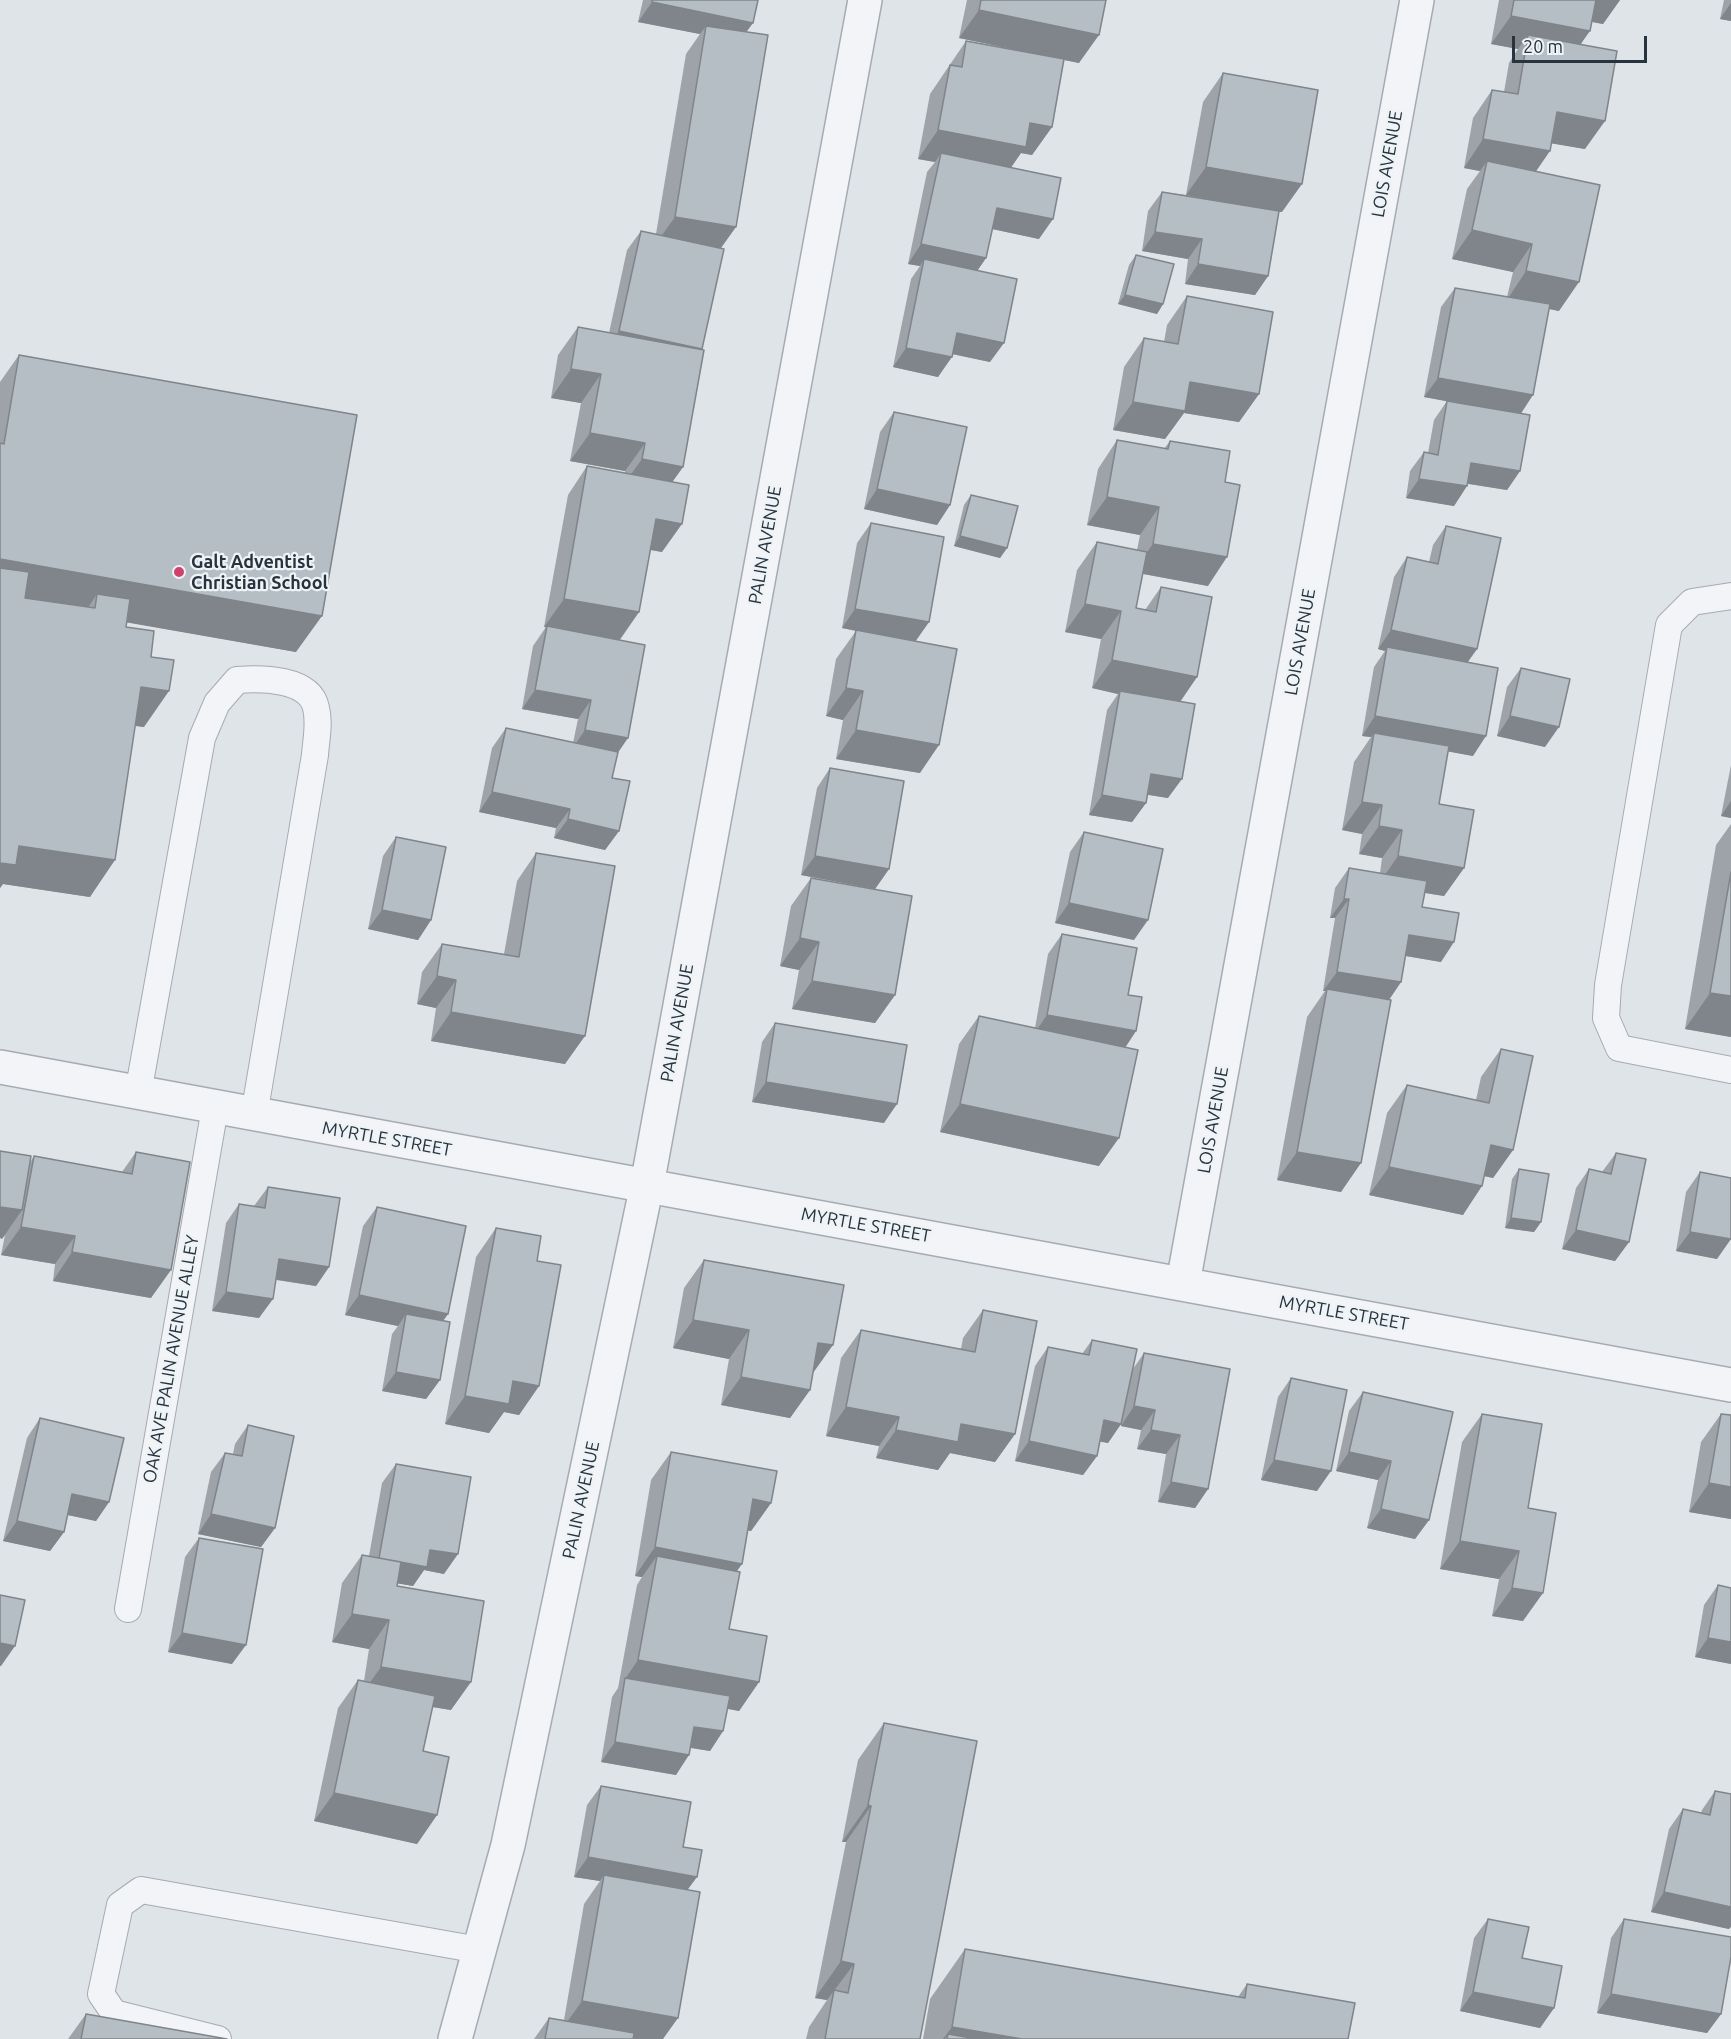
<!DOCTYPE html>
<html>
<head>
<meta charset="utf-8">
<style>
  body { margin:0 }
  #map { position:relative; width:1731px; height:2039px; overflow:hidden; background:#dfe4e8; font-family:Ubuntu,sans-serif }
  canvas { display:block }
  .scale { position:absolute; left:1512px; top:36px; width:135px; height:27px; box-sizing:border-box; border:3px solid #273440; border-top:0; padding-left:8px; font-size:18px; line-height:21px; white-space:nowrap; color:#273440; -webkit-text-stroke:4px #eef3f6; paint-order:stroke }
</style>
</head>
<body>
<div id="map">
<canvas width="1731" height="2039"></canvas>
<div class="scale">20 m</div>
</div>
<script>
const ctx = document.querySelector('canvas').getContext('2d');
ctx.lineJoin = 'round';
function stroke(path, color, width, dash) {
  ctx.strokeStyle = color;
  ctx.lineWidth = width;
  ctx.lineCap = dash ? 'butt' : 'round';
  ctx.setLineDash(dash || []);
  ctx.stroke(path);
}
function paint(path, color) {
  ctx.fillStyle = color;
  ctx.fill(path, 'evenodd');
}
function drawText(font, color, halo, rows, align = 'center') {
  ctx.font = font + ' Ubuntu,sans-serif';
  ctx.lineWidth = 4.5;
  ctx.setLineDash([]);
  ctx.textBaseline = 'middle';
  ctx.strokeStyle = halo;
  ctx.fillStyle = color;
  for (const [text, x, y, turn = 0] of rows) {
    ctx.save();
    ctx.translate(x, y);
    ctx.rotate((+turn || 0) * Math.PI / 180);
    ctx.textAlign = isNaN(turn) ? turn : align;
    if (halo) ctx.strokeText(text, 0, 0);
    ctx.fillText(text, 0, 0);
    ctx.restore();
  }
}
const service = new Path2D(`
  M1731 596 1692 602 1669 625 1608 985 1606 1018 1619 1048 1731 1070
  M138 1093 202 738 217 703 237 680C261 678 310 678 316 708 320 723 316 740 315 755L254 1115
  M128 1609 215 1108
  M218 2039 114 2013 101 1994 120 1905 141 1890 479 1950`);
const minor = new Path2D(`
  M0 1067 1731 1385
  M1183 1283 1417 0
  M455 2039 508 1845 647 1185 865 0`);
stroke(service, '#a4acb2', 28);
stroke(minor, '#a4acb2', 36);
stroke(service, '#f2f4f7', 26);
stroke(minor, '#f2f4f7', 33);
paint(new Path2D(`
  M643 0H758L746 32 721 248 702 350 683 467 672 482 662 552 650 550 639 612 620 640 618 753 612 778 619 831 605 850 554 838 556 828 479 812 492 748 506 728 573 743 578 719 522 709 533 646 546 627H544L568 495 587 466 625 473V471L570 461 581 403 551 398 558 355 578 327 609 333 627 250 641 231 656 234 686 54 700 34 638 22Z
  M967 0H1106L1079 63 1064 60 1052 127 1032 155 1021 153 1011 167 1039 239 992 229 986 258 977 271 990 362 952 354 938 377 893 367 911 279 920 266 908 264 927 172 935 162 918 159 930 94 966 41 1014 49 959 38Z
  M1499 0H1620L1603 24 1592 22 1581 44 1585 149 1552 143 1536 171 1559 311 1549 309 1521 414 1520 471 1507 490 1468 484 1454 506 1406 498 1410 471 1424 452 1428 453 1434 420 1447 401 1424 397 1441 307 1455 288 1507 297 1513 272 1452 259 1467 189 1480 171 1464 168 1473 118 1492 90 1504 92 1509 63 1518 49 1491 44Z
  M1724 0H1731V21L1720 19Z
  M1223 73 1282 212H1279L1268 276 1255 295 1185 284 1188 259 1142 251 1148 211 1162 192 1186 195 1203 102Z
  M1136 255 1163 304 1157 314 1118 304 1129 265Z
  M1187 296 1259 394 1239 422 1184 413 1165 439 1113 430 1124 367 1144 338 1164 342 1167 325Z
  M19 355 296 652 127 622 126 627 151 657 144 727 135 726 90 897 3 884 0 888V382Z
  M894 412 950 505 937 525 864 509 880 432Z
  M1117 440 1164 449 1170 441 1208 586 1143 574 1136 608 1145 610 1161 587 1197 677 1180 701 1168 798 1148 795 1146 803 1132 822 1089 815 1107 710 1118 694 1092 688 1101 639 1065 632 1077 570 1097 542 1137 550 1140 535 1087 525 1098 469Z
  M971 495 1007 548 1000 558 954 546 964 505Z
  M871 523 929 622 915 641 920 773 836 759 843 720 826 716 836 659 856 631 842 628 857 543Z
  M1446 526 1477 649 1468 662 1473 756 1448 751 1439 804 1464 868 1444 896 1425 893 1422 907 1441 962 1405 956 1401 982 1389 1000 1341 1192 1277 1180 1307 1017 1325 991H1323L1335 918H1330L1335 888 1349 868 1380 873 1382 858 1359 854 1362 834 1342 830 1354 762 1371 737 1362 736 1374 667 1385 651 1378 649 1394 577 1407 557 1429 562 1433 545Z
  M1521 668 1545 747 1497 736 1507 687Z
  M1731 765V818L1721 816Z
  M830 768 889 869 875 889 801 875 817 788Z
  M1731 824V1037L1685 1029 1716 845Z
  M1084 832 1134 940 1055 923 1070 852Z
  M396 837 431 920 418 940 368 929 383 856Z
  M536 853 565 1064 431 1041 436 1008 417 1004 422 972 442 944 504 954 517 881Z
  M811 878 895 995 875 1023 792 1009 799 970 780 966 791 906Z
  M1062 934 1128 995 1136 1031 1125 1047 1099 1166 940 1132 959 1044 979 1016 1035 1028 1048 954Z
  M775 1023 884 1123 752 1102 762 1042Z
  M1501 1049 1513 1150 1493 1178 1484 1176 1463 1215 1369 1195 1387 1113 1407 1085 1476 1100 1481 1077Z
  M136 1152 151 1298 53 1281 55 1264 1 1255 5 1235 2 1239 31 1161 34 1156 122 1172Z
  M1616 1153 1629 1242 1615 1261 1562 1249 1576 1188 1589 1169 1602 1172Z
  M1519 1169 1541 1222 1534 1232 1505 1228 1512 1179Z
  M1700 1172 1717 1259 1676 1251 1686 1192Z
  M268 1187 329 1267 316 1286 276 1280 259 1318 212 1311 226 1223 239 1204 254 1206Z
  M377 1207 448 1314 443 1321 440 1380 426 1399 382 1391 392 1334 398 1326 345 1315 363 1226Z
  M496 1228 537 1261 539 1386 519 1415 504 1412 489 1433 445 1424 476 1257Z
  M704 1260 813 1373 810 1390 790 1418 721 1405 729 1359 673 1348 684 1288Z
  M983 1310 1015 1434 995 1462 950 1453 938 1470 876 1458 879 1446 826 1436 841 1358 861 1330 961 1349 963 1338Z
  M1092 1340 1133 1369 1144 1353 1208 1489 1195 1508 1158 1502 1166 1454 1137 1449 1141 1430 1121 1426V1424L1108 1443 1100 1441 1097 1456 1083 1475 1015 1461 1035 1366 1048 1347 1082 1354Z
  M1291 1378 1317 1491 1261 1480 1278 1397Z
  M1363 1392 1429 1520 1415 1539 1367 1528 1378 1480 1336 1471 1349 1411Z
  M1482 1414 1528 1508 1523 1621 1492 1616 1499 1579 1440 1569 1462 1442Z
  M1721 1414 1731 1415V1519L1689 1512 1701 1442Z
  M40 1418 109 1502 96 1521 67 1515 64 1532 50 1551 3 1541 27 1438Z
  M248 1425 275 1528 261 1547 198 1534 211 1472 225 1453 233 1454 235 1444Z
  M671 1452 771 1503 751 1531 748 1530 737 1571 729 1629 759 1682 739 1711 727 1708 723 1731 710 1751 690 1748 676 1775 601 1762 612 1697 618 1688 637 1585 642 1577 635 1576 651 1480Z
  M396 1464 444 1574 424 1570 413 1586 397 1583V1586L451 1710 432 1707 423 1751 437 1815 417 1844 314 1821 338 1708 358 1680 364 1681 369 1649 332 1642 342 1583 362 1555 369 1556 382 1483Z
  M199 1538 232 1664 168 1652 185 1557Z
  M1718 1585 1731 1588V1664L1695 1657 1704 1605Z
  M884 1723 920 2039H806L809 2027 827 2000 815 1998 846 1842H842L858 1760Z
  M601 1786 683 1847 688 1890 663 2039H534L549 2018 564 2020 584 1904 600 1881 574 1877 587 1805Z
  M1715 1791 1729 1929 1651 1912 1669 1829 1683 1809 1701 1813 1702 1810Z
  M1488 1919 1522 1958 1554 2008 1540 2028 1460 2011 1474 1938Z
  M1624 1919 1721 2014 1707 2033 1597 2013 1611 1938Z
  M965 1949 1238 1997 1247 1984 1348 2039H923L930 1999Z
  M86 2014 227 2039H68Z`), '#9da3a9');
paint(new Path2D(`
  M1591 0H1620L1603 24 1577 19Z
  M652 2 753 23 739 42 706 26 700 34 638 22Z
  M1731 3V21L1720 19Z
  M979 10 1099 35 1079 63 959 38Z
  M1511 16 1590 31 1570 59 1528 35 1518 49 1491 44Z
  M1557 112 1605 121 1585 149 1537 141Z
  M1030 123 1052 127 1032 155 1021 153 1006 175 941 153 935 162 918 159 938 130Z
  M1483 139 1550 151 1530 180 1487 161 1480 171 1464 168Z
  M1206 167 1302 184 1282 212 1186 195Z
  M997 208 1053 219 1039 239 983 227Z
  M675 217 736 227 716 255 655 245Z
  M1472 230 1532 244 1513 272 1452 259Z
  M1155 232 1202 239 1188 259 1142 251Z
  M921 244 986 258 973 277 924 259 920 266 908 264Z
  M1198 264 1268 276 1255 295 1185 284Z
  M1526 271 1579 282 1559 311 1507 300Z
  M1125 295 1163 304 1157 314 1118 304Z
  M619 331 702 349 605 350Z
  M957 333 1004 343 990 362 943 352Z
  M906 348 952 357 938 377 893 367Z
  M571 369 601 374 581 403 551 398Z
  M1438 378 1533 395 1520 415 1424 397Z
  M1190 382 1259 394 1239 422 1184 413 1165 439 1113 430 1133 402Z
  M590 433 645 443 625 471 570 461Z
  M642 459 683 467 663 495 622 487Z
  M1471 463 1520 471 1507 490 1458 482Z
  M1419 479 1467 486 1454 506 1406 498Z
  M877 489 950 505 937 525 864 509Z
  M1107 497 1159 507 1140 535 1087 525Z
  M656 519 682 524 662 552 636 547Z
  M960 536 1007 548 1000 558 954 546Z
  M1153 544 1227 557 1208 586 1133 572Z
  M0 559 322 616 296 652 90 616 95 608 97 594 83 615 0 600Z
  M564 599 639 612 619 640 544 627Z
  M1085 604 1121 611 1101 639 1065 632Z
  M855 609 929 622 915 642 842 628Z
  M1391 630 1477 649 1463 668 1387 647 1385 651 1378 649Z
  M1112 660 1197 677 1178 705 1120 691 1118 694 1092 688Z
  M141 687 169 691 144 727 115 723Z
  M846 688 863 691 843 720 826 716Z
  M535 690 591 700 578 719 522 709Z
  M1375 716 1486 736 1473 756 1373 738 1374 733 1371 737 1362 736Z
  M1510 716 1559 727 1545 747 1497 736Z
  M585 730 628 738 615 757 572 749Z
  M856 730 939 745 920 773 836 759Z
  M1151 774 1182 779 1168 798 1138 793Z
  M492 792 570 809 556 828 479 812Z
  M1102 795 1146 803 1132 822 1089 815Z
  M1731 801V818L1721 816Z
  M1362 802 1382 805 1362 834 1342 830Z
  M568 819 619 831 605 850 554 838Z
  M1379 826 1402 830 1382 858 1359 854Z
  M19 846 115 860 90 897 3 884 0 888V863Z
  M815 856 889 869 875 889 801 875Z
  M1398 856 1464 868 1444 896 1378 885Z
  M1344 899H1349L1335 918H1330Z
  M1069 903 1148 920 1134 940 1055 923Z
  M382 910 431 920 418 940 368 929Z
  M1409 935 1454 942 1441 962 1395 954Z
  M800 938 819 942 799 970 780 966Z
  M1337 972 1401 982 1388 1001 1327 989 1325 991H1323Z
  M437 976 456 980 436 1008 417 1004Z
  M812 981 895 995 875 1023 792 1009Z
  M1710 993 1731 996V1037L1685 1029Z
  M451 1012 585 1036 565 1064 431 1041Z
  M1047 1015 1136 1031 1123 1051 1034 1034Z
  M766 1082 897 1104 884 1123 752 1102Z
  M960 1104 1119 1138 1099 1166 940 1132Z
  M1491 1145 1513 1150 1493 1178 1471 1173Z
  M1297 1152 1361 1163 1341 1192 1277 1180Z
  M1389 1167 1482 1186 1463 1215 1369 1195Z
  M0 1207 22 1210 2 1239 0 1238Z
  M1511 1218 1541 1222 1534 1232 1505 1228Z
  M21 1227 75 1236 55 1264 1 1255Z
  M1576 1230 1629 1242 1615 1261 1562 1249Z
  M1690 1232 1731 1239 1717 1259 1676 1251Z
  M72 1252 171 1270 151 1298 53 1281Z
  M279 1259 329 1267 316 1286 266 1278Z
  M226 1292 273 1299 259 1318 212 1311Z
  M359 1295 448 1314 434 1333 406 1314 398 1326 345 1315Z
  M693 1320 749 1330 729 1359 673 1348Z
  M818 1343 833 1345 813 1373Z
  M396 1372 440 1380 426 1399 382 1391Z
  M741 1377 810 1390 790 1418 721 1405Z
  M513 1381 539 1386 519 1415 504 1412 489 1433 445 1424 465 1396Z
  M1134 1406 1155 1410 1141 1430 1121 1426Z
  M846 1407 899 1417 879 1446 826 1436Z
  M1104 1420 1121 1424 1108 1443 1091 1440Z
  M961 1424 1015 1434 995 1462 950 1453 938 1470 876 1458 896 1430Z
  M1151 1430 1180 1435 1166 1454 1137 1449Z
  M1029 1441 1097 1456 1083 1475 1015 1461Z
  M1349 1452 1391 1461 1378 1480 1336 1471Z
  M1274 1460 1331 1471 1317 1491 1261 1480Z
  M1171 1482 1208 1489 1195 1508 1158 1502Z
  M1709 1483 1731 1487V1519L1689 1512Z
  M72 1494 109 1502 96 1521 59 1513Z
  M753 1499 771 1503 751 1531 733 1528Z
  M1381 1509 1429 1520 1415 1539 1367 1528Z
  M211 1514 275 1528 261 1547 198 1534Z
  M17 1521 64 1532 50 1551 3 1541Z
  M1460 1541 1519 1551 1499 1579 1440 1569Z
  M655 1547 742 1564 722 1592 657 1556 642 1577 635 1576Z
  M430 1550 458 1554 444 1574 424 1570 413 1586 366 1578Z
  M1512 1588 1543 1593 1523 1621 1492 1616Z
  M352 1614 389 1620 369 1649 332 1642Z
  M182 1633 246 1645 232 1664 168 1652Z
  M1708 1638 1731 1642V1664L1695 1657Z
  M0 1643 15 1646 1 1666H0Z
  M638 1660 759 1682 739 1711 623 1690 625 1679Z
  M381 1667 471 1682 451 1710 361 1695Z
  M694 1727 723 1731 710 1751 681 1746Z
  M615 1742 689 1755 676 1775 601 1762Z
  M334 1793 437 1815 417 1844 314 1821Z
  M868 1805 871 1806 846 1842H842Z
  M588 1857 697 1877 683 1896 604 1875 600 1881 574 1877Z
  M1664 1892 1731 1907V1927L1729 1929 1651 1912Z
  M841 1961 854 1964 827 2000 815 1998Z
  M1473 1992 1554 2008 1540 2028 1460 2011Z
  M1611 1994 1721 2014 1707 2033 1597 2013Z
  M582 2001 678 2018 663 2039H616L562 2029Z
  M952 2027 1022 2039H947L948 2034 945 2039H943Z`), '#7f858a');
const building = new Path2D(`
  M652 0H758L753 23 652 2Z
  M981 0H1106L1099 35 979 10Z
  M1514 0H1596L1590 31 1511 16Z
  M706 26 768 35 736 227 675 217Z
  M1528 35 1617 51 1605 121 1557 112 1550 151 1483 139 1492 90 1518 94Z
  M966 41 1064 59 1052 127 1030 123 1026 147 938 130 950 65 962 67Z
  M1223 73 1318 90 1302 184 1206 167Z
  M941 153 1061 178 1053 219 997 208 986 258 921 244Z
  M1487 161 1600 185 1579 282 1526 271 1532 244 1472 230Z
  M1162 192 1279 211 1268 276 1198 264 1202 239 1155 232Z
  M641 231 724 249 702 349 619 331Z
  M1136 255 1174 264 1163 304 1125 295Z
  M924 259 1017 279 1004 343 957 333 952 357 906 348Z
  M1455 288 1550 304 1533 395 1438 378Z
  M1187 296 1273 312 1259 394 1190 382 1185 411 1133 402 1144 338 1178 344Z
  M578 327 704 350 683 467 642 459 645 443 590 433 601 374 571 369Z
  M19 355 357 415 322 616 0 559V443L4 444Z
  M1447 401 1530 415 1520 471 1471 463 1467 486 1419 479 1424 452 1438 455Z
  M894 412 967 427 950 505 877 489Z
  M1117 440 1168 449 1170 441 1230 451 1225 482 1240 485 1227 557 1153 544 1159 507 1107 497Z
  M587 466 689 485 682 524 656 519 639 612 564 599Z
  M971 495 1018 506 1007 548 960 536Z
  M871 523 944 537 929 622 855 609Z
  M1446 526 1501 538 1477 649 1391 630 1407 557 1438 564Z
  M1097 542 1147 552 1136 608 1156 612 1161 587 1212 597 1197 677 1112 660 1121 611 1085 604Z
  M0 568 29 572 25 598 95 608 97 594 130 599 126 627 154 631 151 657 174 660 169 691 141 687 115 860 19 846 16 865 0 863Z
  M547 626 645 645 628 738 585 730 591 700 535 690Z
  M856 630 957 649 939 745 856 730 863 691 846 688Z
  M1387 647 1498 668 1486 736 1375 716Z
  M1521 668 1570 679 1559 727 1510 716Z
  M1120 691 1195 704 1182 779 1151 774 1146 803 1102 795Z
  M506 728 618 752 612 778 630 781 619 831 568 819 570 809 492 792Z
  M1374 733 1449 746 1439 804 1474 810 1464 868 1398 856 1402 830 1379 826 1382 805 1362 802Z
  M830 768 904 781 889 869 815 856Z
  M1084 832 1163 849 1148 920 1069 903Z
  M396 837 446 847 431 920 382 910Z
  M536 853 615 866 585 1036 451 1012 456 980 437 976 442 944 519 957Z
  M1349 868 1427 881 1422 907 1459 913 1454 942 1409 935 1401 982 1337 972 1349 899H1344Z
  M1731 872V996L1710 993Z
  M811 878 912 896 895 995 812 981 819 942 800 938Z
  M1062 934 1137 948 1128 995 1142 997 1136 1031 1047 1015Z
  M1327 989 1391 1000 1361 1163 1297 1152Z
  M979 1016 1138 1050 1119 1138 960 1104Z
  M775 1023 907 1045 897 1104 766 1082Z
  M1501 1049 1533 1056 1513 1150 1491 1145 1482 1186 1389 1167 1407 1085 1489 1103Z
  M0 1151 31 1156 22 1210 0 1207Z
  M136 1152 190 1162 171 1270 72 1252 75 1236 21 1227 34 1156 132 1174Z
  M1616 1153 1646 1159 1629 1242 1576 1230 1589 1169 1611 1174Z
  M1519 1169 1549 1174 1541 1222 1511 1218Z
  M1700 1172 1731 1178V1239L1690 1232Z
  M268 1187 340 1198 329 1267 279 1259 273 1299 226 1292 239 1204 265 1208Z
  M377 1207 466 1226 448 1314 359 1295Z
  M496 1228 541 1236 537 1261 561 1265 539 1386 513 1381 509 1404 465 1396Z
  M704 1260 844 1285 833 1345 818 1343 810 1390 741 1377 749 1330 693 1320Z
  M983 1310 1037 1321 1015 1434 961 1424 958 1442 896 1430 899 1417 846 1407 861 1330 975 1352Z
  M406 1314 450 1322 440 1380 396 1372Z
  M1092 1340 1137 1349 1121 1424 1104 1420 1097 1456 1029 1441 1048 1347 1089 1355Z
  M1144 1353 1230 1369 1208 1489 1171 1482 1180 1435 1151 1430 1155 1410 1134 1406Z
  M1291 1378 1347 1390 1331 1471 1274 1460Z
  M1363 1392 1453 1412 1429 1520 1381 1509 1391 1461 1349 1452Z
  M1482 1414 1542 1424 1528 1508 1556 1513 1543 1593 1512 1588 1519 1551 1460 1541Z
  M1721 1414 1731 1415V1487L1709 1483Z
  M40 1418 124 1438 109 1502 72 1494 64 1532 17 1521Z
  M248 1425 294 1436 275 1528 211 1514 225 1453 242 1456Z
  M671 1452 777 1471 771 1503 753 1499 742 1564 655 1547Z
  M396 1464 471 1477 458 1554 430 1550 427 1567 379 1558Z
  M199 1538 263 1549 246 1645 182 1633Z
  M362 1555 401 1562 397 1586 484 1601 471 1682 381 1667 389 1620 352 1614Z
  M657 1556 740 1572 729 1629 767 1636 759 1682 638 1660Z
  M1718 1585 1731 1588V1642L1708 1638Z
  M0 1595 25 1600 15 1646 0 1643Z
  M625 1678 730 1696 723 1731 694 1727 689 1755 615 1742Z
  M358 1680 435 1696 423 1751 449 1757 437 1815 334 1793Z
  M884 1723 977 1741 920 2039H825L834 1990 848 1993 854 1964 841 1961 871 1806 868 1805Z
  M601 1786 691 1802 683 1847 702 1850 697 1877 588 1857Z
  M1715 1791 1731 1794V1907L1664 1892 1683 1809 1710 1815Z
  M604 1875 700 1892 678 2018 582 2001Z
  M1488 1919 1529 1927 1522 1958 1562 1966 1554 2008 1473 1992Z
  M1624 1919 1731 1937V1957L1721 2014 1611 1994Z
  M965 1949 1245 1998 1247 1984 1355 2003 1348 2039H1022L952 2027Z
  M86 2014 227 2039H81Z
  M549 2018 634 2033 633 2039H545Z
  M948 2034 976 2039H947Z`);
paint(building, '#b6bec5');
stroke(building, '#7f858a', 1.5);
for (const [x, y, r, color] of [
  [179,572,6,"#d0416c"]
]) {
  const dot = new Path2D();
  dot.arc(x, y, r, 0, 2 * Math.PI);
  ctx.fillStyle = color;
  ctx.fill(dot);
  stroke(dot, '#eef3f6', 2);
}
drawText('18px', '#273440', '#eef3f6', [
  ["LOIS AVENUE",1387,164,-80],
  ["PALIN AVENUE",765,545,-80],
  ["LOIS AVENUE",1300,642,-80],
  ["PALIN AVENUE",677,1023,-80],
  ["LOIS AVENUE",1213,1120,-80],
  ["MYRTLE STREET",387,1139,10],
  ["MYRTLE STREET",866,1225,10],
  ["MYRTLE STREET",1344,1313,10],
  ["OAK AVE PALIN AVENUE ALLEY",171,1359,-80],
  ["PALIN AVENUE",581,1500,-78]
]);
drawText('bold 18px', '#273440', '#eef3f6', [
  ["Galt Adventist",191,562],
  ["Christian School",191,583]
], 'left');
</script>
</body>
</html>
